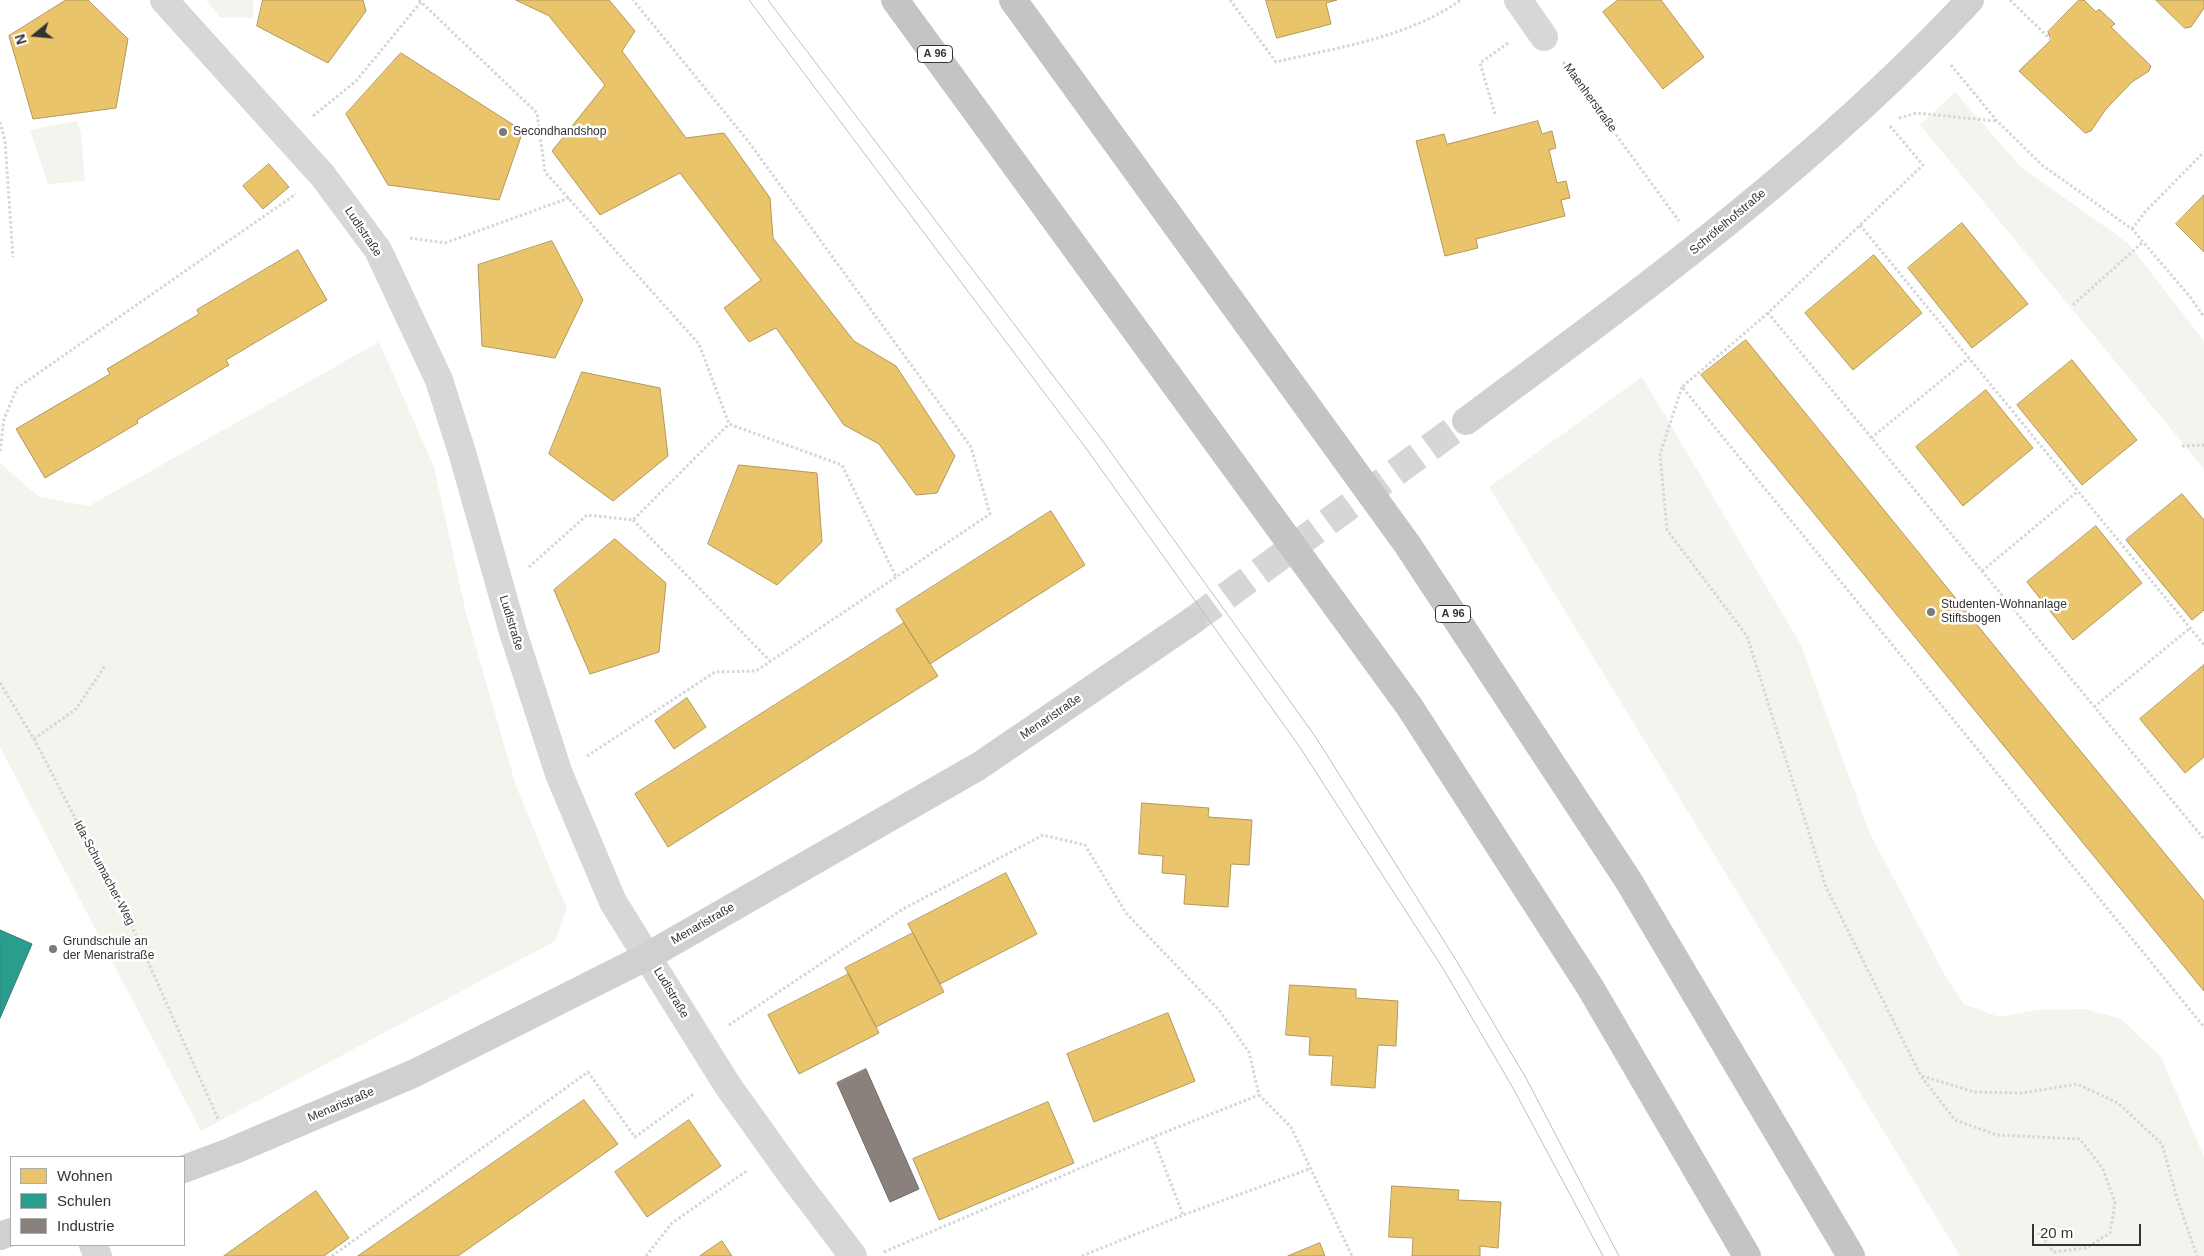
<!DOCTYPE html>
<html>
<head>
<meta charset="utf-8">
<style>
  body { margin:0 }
  #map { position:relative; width:2204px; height:1256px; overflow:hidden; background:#fff; font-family:Helvetica,sans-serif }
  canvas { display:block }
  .legend { position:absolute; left:10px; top:1156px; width:175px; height:90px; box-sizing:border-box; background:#fff; border:1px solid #adadad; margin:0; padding:6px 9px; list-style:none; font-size:15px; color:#333 }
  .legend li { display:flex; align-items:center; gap:10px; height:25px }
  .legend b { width:25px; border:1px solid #adadad }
  .north { position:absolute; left:10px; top:10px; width:50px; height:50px; -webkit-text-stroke:4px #fff; paint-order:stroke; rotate:253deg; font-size:14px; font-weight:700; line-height:20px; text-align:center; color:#333 }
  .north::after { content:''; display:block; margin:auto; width:18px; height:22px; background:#333; clip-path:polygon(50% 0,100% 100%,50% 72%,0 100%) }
  .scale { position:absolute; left:2032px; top:1224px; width:109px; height:22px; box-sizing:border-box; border:2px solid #333; border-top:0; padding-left:6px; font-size:15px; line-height:18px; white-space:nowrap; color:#333; -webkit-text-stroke:4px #fff; paint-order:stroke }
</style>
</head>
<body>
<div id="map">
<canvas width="2204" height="1256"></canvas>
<ul class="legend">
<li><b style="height:14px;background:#e9c46a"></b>Wohnen</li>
<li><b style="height:14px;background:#2a9d8f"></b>Schulen</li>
<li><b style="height:14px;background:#8a817c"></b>Industrie</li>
</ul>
<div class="north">N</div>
<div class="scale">20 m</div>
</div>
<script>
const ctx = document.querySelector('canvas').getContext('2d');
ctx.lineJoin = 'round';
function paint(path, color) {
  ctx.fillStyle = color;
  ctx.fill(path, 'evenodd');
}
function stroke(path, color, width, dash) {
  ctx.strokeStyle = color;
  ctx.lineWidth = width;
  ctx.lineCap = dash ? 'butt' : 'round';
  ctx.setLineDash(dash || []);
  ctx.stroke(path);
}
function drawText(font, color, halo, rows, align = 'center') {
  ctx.font = font + ' Helvetica,sans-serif';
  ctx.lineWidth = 5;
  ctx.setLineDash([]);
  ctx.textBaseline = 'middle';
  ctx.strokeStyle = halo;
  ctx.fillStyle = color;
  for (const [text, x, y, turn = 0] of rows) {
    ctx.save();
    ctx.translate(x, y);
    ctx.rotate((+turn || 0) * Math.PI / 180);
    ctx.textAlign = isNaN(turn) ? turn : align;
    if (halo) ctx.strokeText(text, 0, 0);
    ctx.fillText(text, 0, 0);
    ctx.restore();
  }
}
paint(new Path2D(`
  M206 0H253V18L220 17Z
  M1955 92 2021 167 2128 243 2204 341V469L1920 125Z
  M77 121 81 134 85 181 48 184 30 130Z
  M379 342 434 467 466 613 516 786 567 909 555 941 201 1131 0 747V463L39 497 89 506Z
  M1642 377 1801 645 1870 834 1945 975 1964 1004 1999 1017 2036 1010 2085 1009 2121 1019 2161 1057 2204 1157V1256H1960L1489 487Z`), '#f1f5ed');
const homes = new Path2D(`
  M66 0H88L128 39 116 108 33 119 9 36Z
  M263 0H363L366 11 328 63 257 26Z
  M516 0H609L635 31 622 51 686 138 724 133 770 198 773 238 854 341 896 366 955 456 937 493 916 495 879 444 844 425 776 328 749 342 724 308 761 280 680 173 600 215 552 151 605 85 549 16Z
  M1266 0H1337L1326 3 1331 24 1277 38Z
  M1618 0H1661L1704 57 1663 89 1603 12Z
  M2079 0H2084L2096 12 2099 9 2115 24 2111 27 2151 66 2149 71 2132 82 2106 109 2091 131 2085 133 2019 71 2051 40 2048 32Z
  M2156 0H2204V8L2191 27 2185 28Z
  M401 53 523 131 499 200 388 185 346 114Z
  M1538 121 1542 134 1552 131 1556 148 1549 150 1557 183 1566 181 1570 198 1561 200 1565 216 1476 239 1478 248 1445 256 1416 141 1444 134 1447 144Z
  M269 164 289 187 263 209 243 186Z
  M2204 195V252L2176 224Z
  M1962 223 2028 304 1972 348 1908 268Z
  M552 241 583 300 555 358 482 346 478 265Z
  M298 250 327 300 226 360 229 365 137 420 138 423 45 478 16 429 110 374 107 369 199 314 197 310Z
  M1874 255 1922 313 1853 370 1805 313Z
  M1746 340 2022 680 2204 901V991L1701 375Z
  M2072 360 2137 440 2082 485 2017 405Z
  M582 372 660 388 668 456 613 501 549 454Z
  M1986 390 2033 448 1963 506 1916 447Z
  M739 465 817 473 822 542 777 585 708 544Z
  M2182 494 2204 520V610L2192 620 2126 540Z
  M1051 511 1085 565 930 664 896 610Z
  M2096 526 2142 583 2073 640 2027 582Z
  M615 539 666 583 659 652 590 674 554 590Z
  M904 623 938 676 668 847 635 794Z
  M2204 665V757L2185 773 2140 719Z
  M687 698 706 727 674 749 655 721Z
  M1142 803 1209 808 1208 817 1252 820 1249 865 1231 864 1228 907 1184 904 1186 875 1162 873 1163 856 1139 854Z
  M1006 873 1037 934 940 984 908 924Z
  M913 933 944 992 876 1027 845 968Z
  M849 974 879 1033 799 1074 768 1015Z
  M1290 985 1356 989V998L1398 1001 1396 1046 1378 1045 1375 1088 1331 1085 1333 1056 1309 1055 1310 1037 1286 1035Z
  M1168 1013 1195 1081 1094 1122 1067 1054Z
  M584 1100 618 1144 458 1256H358Z
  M1048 1102 1074 1163 939 1220 913 1159Z
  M689 1120 721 1166 647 1217 615 1172Z
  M1392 1186 1459 1190 1458 1200 1501 1202 1498 1248 1480 1246V1256H1412L1413 1238 1389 1237Z
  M316 1191 349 1238 324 1256H224Z
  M722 1241 732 1256H700Z
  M1320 1243 1325 1256H1288Z`);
paint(homes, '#e9c46a');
stroke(homes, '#b2985a', 1);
const schools = new Path2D(`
  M0 930 32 944 0 1018Z`);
paint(schools, '#2a9d8f');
stroke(schools, '#2d7d73', 1);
const industry = new Path2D(`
  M866 1069 919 1189 890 1202 837 1083Z`);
paint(industry, '#8a817c');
stroke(industry, '#706a66', 1);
stroke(new Path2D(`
  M1192 621 1466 421`), '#d6d6d6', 28, [28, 14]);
stroke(new Path2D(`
  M419 0 537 113 545 172 699 344 729 424 842 465 896 577
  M1230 0 1276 62C1339 47 1407 38 1461 0
  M2010 0 2051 40
  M1563 62 1679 221
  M1951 65 1997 121 2042 165 2132 229 2191 298 2204 317
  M1495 114 1480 63 1508 43
  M313 116 356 81 421 2
  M1899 118 1917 113 1996 121
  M0 122 5 141 13 257
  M1890 126 1923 165 1768 313 2204 839
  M1860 225 2204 645
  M2132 229 2145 212 2204 152
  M410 238 445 243 569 198
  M2073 305 2143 242
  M1768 313 1682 387 2204 1027
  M1682 387 1660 454 1667 530 1747 636 1826 887 1921 1076 1955 1120 1997 1135 2080 1139 2103 1169 2115 1203 2110 1233 2086 1248 2054 1252 2038 1232
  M1871 438 1969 358
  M2182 446 2204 445
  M0 451 4 419 17 388 296 194
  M633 520 770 661
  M529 567 587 515 633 520 729 424
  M1982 571 2078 491
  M0 683 34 739 136 935 219 1121
  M2094 707 2190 628
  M34 739 76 709 105 666
  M587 756 715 672 756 671 990 514 971 447 748 141 633 0
  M729 1025 903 909 1043 835 1085 845 1126 913 1219 1010 1249 1052 1259 1095 1291 1127 1352 1256
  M1922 1076 1974 1092 2023 1093 2077 1084 2118 1103 2162 1144 2177 1198 2197 1256
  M1153 1137 1183 1215
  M884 1252 1153 1137 1259 1095
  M332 1256 588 1072 635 1137 694 1094
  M646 1256 672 1223 748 1170
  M1082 1256 1183 1215 1309 1169`), '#d6d6d6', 3, [2.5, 2.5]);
stroke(new Path2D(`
  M164 0 323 176 378 250 439 380 462 452 513 632 559 774 613 902 728 1086 793 1177 853 1256
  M1518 0 1544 37
  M93 1245 98 1256`), '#d7d7d7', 28);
stroke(new Path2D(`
  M1466 421C1642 291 1820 161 1970 0
  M184 1169 232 1151 415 1073 648 956 979 766 1192 621
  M0 1236 11 1232`), '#d0d0d0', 28);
stroke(new Path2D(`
  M895 0 1409 706 1590 987 1747 1256
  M1013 0 1407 544 1628 880 1851 1256`), '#c4c4c4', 28);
stroke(new Path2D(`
  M749 0 1088 451 1299 746 1444 970 1513 1088 1603 1256
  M768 0 1102 440 1315 736 1456 960 1526 1078 1619 1256`), '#bebebe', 1);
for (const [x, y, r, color] of [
  [503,132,5,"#7a7a7a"],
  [1931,612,5,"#7a7a7a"],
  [53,949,5,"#7a7a7a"]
]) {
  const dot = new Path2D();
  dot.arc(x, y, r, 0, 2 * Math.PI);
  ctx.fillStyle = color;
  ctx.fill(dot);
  stroke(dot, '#fff', 2);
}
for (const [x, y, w] of [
  [935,54,35],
  [1453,614,35]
]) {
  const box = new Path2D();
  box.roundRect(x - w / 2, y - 8.5, w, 17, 4);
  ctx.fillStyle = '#fff';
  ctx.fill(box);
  stroke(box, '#333', 1);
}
drawText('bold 11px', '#333', null, [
  ["A 96",935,54],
  ["A 96",1453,614]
]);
drawText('12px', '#333', '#fff', [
  ["Maenherstraße",1590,98,54],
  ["Schröfelhofstraße",1728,222,-40],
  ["Ludlstraße",363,232,56],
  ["Ludlstraße",511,623,73],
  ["Menaristraße",1051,717,-34],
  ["Ida-Schumacher-Weg",104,873,62],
  ["Menaristraße",703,924,-30],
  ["Ludlstraße",671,993,59],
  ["Menaristraße",341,1105,-23]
]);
drawText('12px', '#333', '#fff', [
  ["Secondhandshop",513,132],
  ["Studenten-Wohnanlage",1941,605],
  ["Stiftsbogen",1941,619],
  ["Grundschule an",63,942],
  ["der Menaristraße",63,956]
], 'left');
</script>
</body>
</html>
